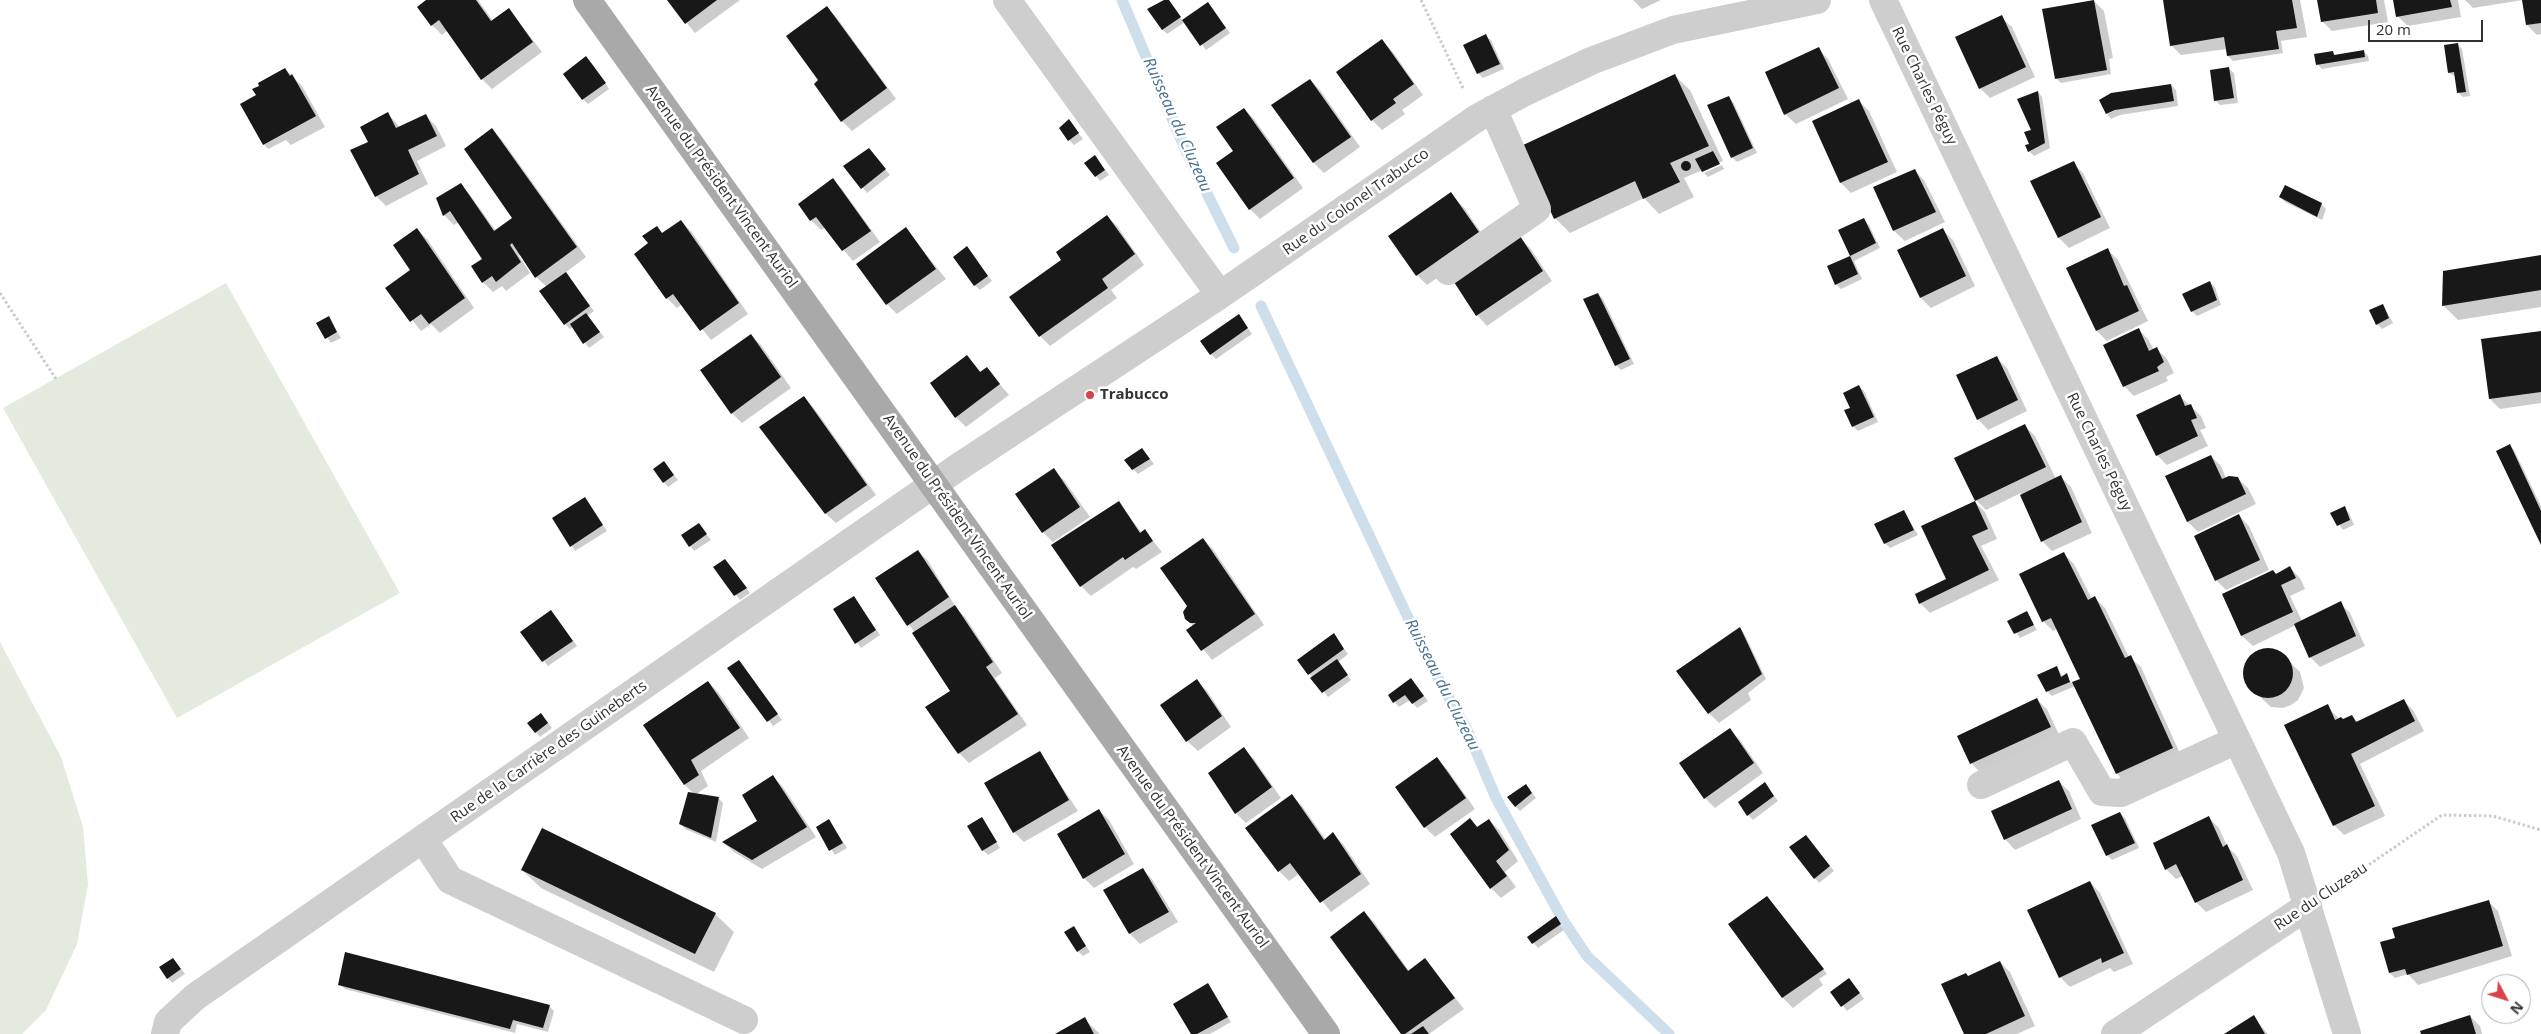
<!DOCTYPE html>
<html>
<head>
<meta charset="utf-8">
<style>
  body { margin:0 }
  #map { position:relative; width:2541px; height:1034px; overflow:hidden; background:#fff; font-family:"Open Sans",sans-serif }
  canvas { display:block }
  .north { position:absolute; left:2481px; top:974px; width:50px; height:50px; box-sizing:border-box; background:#fff; border:1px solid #adadad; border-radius:50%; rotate:130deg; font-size:14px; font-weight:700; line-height:20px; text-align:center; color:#313131 }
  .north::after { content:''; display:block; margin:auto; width:18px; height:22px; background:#d9424b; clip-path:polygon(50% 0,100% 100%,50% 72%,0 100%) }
  .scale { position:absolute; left:2368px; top:20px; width:115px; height:22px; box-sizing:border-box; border:2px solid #313131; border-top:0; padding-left:6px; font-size:15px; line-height:18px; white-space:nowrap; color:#313131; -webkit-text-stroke:4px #fff; paint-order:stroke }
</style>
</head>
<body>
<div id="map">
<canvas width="2541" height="1034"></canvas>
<div class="north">N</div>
<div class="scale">20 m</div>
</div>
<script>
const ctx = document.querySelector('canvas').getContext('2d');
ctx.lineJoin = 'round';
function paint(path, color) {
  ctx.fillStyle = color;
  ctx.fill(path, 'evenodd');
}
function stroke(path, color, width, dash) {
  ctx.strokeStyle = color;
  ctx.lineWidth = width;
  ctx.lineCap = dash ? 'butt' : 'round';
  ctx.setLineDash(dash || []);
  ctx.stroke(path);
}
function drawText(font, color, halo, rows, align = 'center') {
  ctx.font = font + ' "Open Sans",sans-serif';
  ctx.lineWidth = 5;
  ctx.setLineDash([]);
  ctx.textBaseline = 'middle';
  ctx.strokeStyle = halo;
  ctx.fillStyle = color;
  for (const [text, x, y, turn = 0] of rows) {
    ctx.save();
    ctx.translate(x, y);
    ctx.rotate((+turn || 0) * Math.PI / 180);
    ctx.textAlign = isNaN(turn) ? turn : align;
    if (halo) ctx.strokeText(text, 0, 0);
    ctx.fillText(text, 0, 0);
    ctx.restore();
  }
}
paint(new Path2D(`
  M226 283 400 593 177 718 3 408Z
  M0 642 61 757 83 827 88 885 77 944 46 1010 22 1034H0Z`), '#e4eadd');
paint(new Path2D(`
  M428 0H478L493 21 509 9 542 52 492 89 482 79 448 30 442 35 432 25Z
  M668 0H740L695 33Z
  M1167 0 1183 21 1208 4 1230 33 1206 50 1185 22 1167 34 1163 30Z
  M1633 0H1661L1642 9Z
  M2164 0H2300L2307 37 2281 41 2283 53 2233 61 2228 56 2227 49 2181 55 2171 45Z
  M2318 0H2384L2388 22 2332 31 2322 21Z
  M2395 0H2458L2461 17 2408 26 2397 16Z
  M2465 0H2541V34L2537 35 2527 25 2523 0 2473 8Z
  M2094 1 2104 11 2113 58 2109 59 2111 74 2061 83 2056 78Z
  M827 8 837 18 896 99 852 131 842 121 820 80Z
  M2001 17 2012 27 2035 77 1990 98 1980 88Z
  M1486 36 1491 40 1504 69 1483 78 1478 73Z
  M1382 41 1392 51 1423 95 1402 110 1405 114 1382 130 1372 120Z
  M2457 44 2462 49 2470 96 2463 97 2458 92 2456 77 2449 73Z
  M1818 49 1828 59 1848 99 1796 124 1785 114Z
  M2332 52 2337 56 2364 52 2368 56 2369 61 2322 69 2317 64Z
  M591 62 609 89 588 104 583 99Z
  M285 69 302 86 325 127 291 145 286 140 268 149 264 144Z
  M2229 69 2234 73 2238 103 2220 105 2215 100Z
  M1675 76 1690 90 1723 161 1684 178 1694 197 1659 214 1644 198 1570 233 1555 218Z
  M1310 80 1320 90 1360 147 1324 173 1314 163 1273 105Z
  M2171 85 2176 90 2178 106 2120 115 2111 119 2107 114Z
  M2038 92 2042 97 2050 148 2034 156 2029 151Z
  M1728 97 1733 102 1757 153 1737 162 1732 157Z
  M1859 101 1869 111 1897 172 1851 193 1841 183 1814 122Z
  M1244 109 1254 119 1303 188 1260 219 1250 209 1234 151Z
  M388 114 400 127 426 116 436 126 446 146 417 161 428 184 386 206 376 196 369 142Z
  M1069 121 1083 139 1074 145 1069 140Z
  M492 130 502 140 586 257 565 273 594 311 587 316 604 337 589 348 573 327 570 329 565 324 541 291 547 287 536 277 521 254 519 256 530 273 506 291 502 286 493 292 483 282 473 267 483 259 459 222 454 225 444 215 460 184 470 195 496 231 514 218Z
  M869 149 890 175 867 193 845 166Z
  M1095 156 1109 175 1100 181 1086 163Z
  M2073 163 2083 173 2110 228 2069 248 2059 238 2032 182Z
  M1722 165 1724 169 1708 177 1704 173Z
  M1914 170 1924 180 1945 222 1905 241 1894 231 1875 188Z
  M832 179 842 189 880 242 853 261 825 228 821 230 811 220 799 204Z
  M1451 194 1465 209 1488 243 1427 285 1417 275Z
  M2280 197 2321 204 2326 209 2322 220 2285 202Z
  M1107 216 1117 226 1144 265 1111 290 1117 298 1050 346 1040 336 1063 260Z
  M1864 220 1869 225 1880 248 1854 261 1862 279 1841 289 1836 284 1829 267 1851 256 1840 231Z
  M681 221 691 231 748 314 711 340 682 304 677 308 667 298 650 243 657 227 663 234Z
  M417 229 427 239 474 308 440 333 431 324 421 331 387 288 412 270Z
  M906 229 946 279 897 314 887 304Z
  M1943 230 1953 240 1975 286 1931 308 1921 298Z
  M1520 238 1530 248 1552 281 1487 326 1477 315 1455 282Z
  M967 248 992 281 980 290 975 285Z
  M2108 250 2118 260 2148 321 2107 341 2097 331Z
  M2541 257V307L2458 320 2443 305Z
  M2210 283 2215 287 2221 305 2197 316 2192 311Z
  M1598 294 1603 299 1634 364 1621 370 1616 365Z
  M2383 305 2393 323 2382 329 2377 324Z
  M1239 316 1252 334 1216 359 1211 354Z
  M328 318 341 338 331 343 317 323Z
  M2138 329 2148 339 2154 350 2157 349 2167 359 2174 373 2166 377 2168 381 2134 396 2124 386Z
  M2541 332V403L2500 409 2490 399 2482 340Z
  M751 335 761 345 791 388 742 423 732 413Z
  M967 356 981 372 987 369 1009 395 966 427 956 417Z
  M1997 358 2007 368 2027 411 1988 430 1978 419Z
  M1859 386 1864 391 1878 422 1858 431 1853 426 1852 409Z
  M2180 396 2201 416 2206 428 2200 430 2208 446 2167 465 2157 455Z
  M804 398 814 408 876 495 836 523 825 513Z
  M2025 426 2035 436 2056 479 2061 477 2071 487 2092 533 2052 551 2042 541 2021 493 1986 510 1976 500Z
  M2509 445 2514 450 2541 506V540Z
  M1147 455 1154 464 1138 474 1133 469Z
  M2211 456 2221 466 2226 478H2237L2248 488 2256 504 2198 532 2188 522Z
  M664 463 678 480 668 487 664 482Z
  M1054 470 1064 480 1090 517 1053 542 1043 532Z
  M585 499 607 531 575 551 554 518Z
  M1118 502 1142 533 1145 531 1162 552 1136 569 1133 567 1091 596 1081 586Z
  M1975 502 1985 512 1997 539 1981 546 1999 580 1930 613 1920 603 1948 580Z
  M2344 508 2349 513 2354 525 2343 530 2332 514Z
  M1904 511 1918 535 1890 548 1885 543Z
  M2239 516 2249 526 2269 570 2226 590 2216 580Z
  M703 530 711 540 694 551 690 546Z
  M1203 539 1213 549 1264 625 1212 660 1188 630 1193 626 1188 620 1189 606Z
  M918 551 928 561 957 609 965 617 1002 673 995 678 1027 725 969 763 959 753 951 692 915 633 876 579Z
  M2064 554 2074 564 2092 599 2095 598 2105 608 2129 657 2141 667 2182 758 2127 784 2117 774 2075 686 2052 696 2047 691 2057 667 2063 677 2066 675 2072 684 2081 679 2057 629 2053 631 2043 621Z
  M725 561 750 593 740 600 715 568Z
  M2290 568 2300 578 2305 589 2290 596 2302 621 2340 603 2350 613 2365 646 2320 667 2310 657 2296 625 2253 646 2242 636 2224 595Z
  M853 597 880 635 861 648 835 610Z
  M2026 612 2037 630 2020 638 2009 621Z
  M555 616 577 646 548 666 522 632Z
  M1740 628 1744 633 1766 679 1748 693 1751 700 1719 723 1709 713Z
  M1334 634 1348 654 1338 662 1351 680 1328 697 1299 661Z
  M2265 649 2277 650 2300 672 2304 688 2298 700 2291 705 2283 708 2271 707 2247 685 2244 672 2246 665 2256 651Z
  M739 661 782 720 773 726 729 668Z
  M1197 681 1207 691 1231 727 1198 751 1187 741 1162 705Z
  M708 682 718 692 749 738 701 771 708 786 695 795 685 785Z
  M1415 684 1428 701 1417 708 1410 700 1399 707 1389 695Z
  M2036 699 2047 709 2060 737 1981 773 1971 763Z
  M2403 700 2413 710 2424 731 2360 764 2385 816 2344 835 2334 825 2327 706 2339 719 2343 721 2352 716 2358 722Z
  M546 720 552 728 540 737 536 732Z
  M1730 730 1740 740 1763 773 1715 808 1705 798Z
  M1243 749 1254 759 1281 798 1246 823 1236 813Z
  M1039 752 1078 811 1024 842 1014 832Z
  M1437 759 1447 769 1475 809 1435 837 1425 827 1397 788Z
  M773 777 783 787 816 837 762 869 734 852 724 843 759 822Z
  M2058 781 2069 791 2081 819 2015 850 2005 839Z
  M1765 784 1778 801 1753 820 1748 815Z
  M1526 785 1536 798 1520 811 1515 806Z
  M1292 796 1302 806 1326 840 1333 834 1343 844 1370 884 1331 912 1300 873 1289 881 1279 871Z
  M719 799 723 803 716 842 685 829 681 824Z
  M1099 810 1109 820 1134 864 1094 888 1084 878Z
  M2120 813 2125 818 2139 848 2112 860 2107 855Z
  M2209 818 2219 828 2227 846 2237 856 2253 890 2206 912 2196 902 2183 876 2176 879 2166 869Z
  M982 819 1000 848 988 855 983 850Z
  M1470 819 1479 828 1489 820 1499 830 1518 861 1505 872 1516 887 1501 898 1491 888Z
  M829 821 847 848 835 855 817 827Z
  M1810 841 1834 871 1819 883 1790 847Z
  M1142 869 1152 879 1178 922 1140 944 1130 934 1104 891Z
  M522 870 715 914 734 932 714 972 541 888Z
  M2090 882 2100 893 2133 964 2114 972 2110 968 2070 987 2060 977Z
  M1767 897 1827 974 1819 979 1823 985 1793 1008 1783 998 1730 925Z
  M2488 901 2498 911 2512 956 2418 985 2408 974 2395 978 2390 973 2381 943H2398Z
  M1364 912 1374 922 1409 971 1425 960 1464 1009 1429 1034H1402Z
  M1556 918 1564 930 1538 948 1529 937Z
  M1074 928 1090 952 1083 956 1078 951Z
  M173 959 185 974 172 983 168 978Z
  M2000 962 2010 972 2035 1026 2017 1034H1966L1968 977Z
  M1849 979 1864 999 1847 1011 1832 992Z
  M340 984 549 1006 554 1011 548 1032 517 1024 515 1033 345 989Z
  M1208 985 1231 1022 1210 1034H1193Z
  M2470 1016 2480 1026 2482 1034H2422Z
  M2253 1017 2268 1034H2227Z
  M1084 1019 1100 1034H1057Z`), '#0003');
stroke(new Path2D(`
  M1122 0 1186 151 1234 248
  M1261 306 1428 660 1467 730 1496 798 1563 920 1587 956 1669 1034`), '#cedfeb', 11);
paint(new Path2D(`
  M426 0H476L491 21 509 8 533 42 481 80 439 20 431 26 417 7Z
  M667 0H717L685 24Z
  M1164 0H1169L1181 17 1162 30 1147 9Z
  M2094 0 2107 70 2055 79 2042 9Z
  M2163 0H2292L2297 28 2276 31 2279 49 2227 56 2224 37 2170 46Z
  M2317 0H2376L2378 13 2321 22Z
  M2393 0H2450L2452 7 2396 17Z
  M2522 0H2541V23L2526 25Z
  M1208 2 1226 28 1200 46 1182 20Z
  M827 6 887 88 841 122 814 84 818 80 786 36Z
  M2002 15 2026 67 1979 89 1955 37Z
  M1486 34 1500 64 1477 74 1463 45Z
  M1382 39 1414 84 1393 99 1396 103 1371 121 1336 72Z
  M2458 43 2466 92 2457 93 2454 72 2448 73 2444 45Z
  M1819 47 1839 88 1784 115 1765 72Z
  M2364 50 2365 57 2316 65 2314 54 2333 51 2334 55Z
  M586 56 606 83 582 100 563 74Z
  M2229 67 2234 98 2214 101 2210 70Z
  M285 68 290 76 292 74 316 116 263 145 240 104 256 95 252 89 259 86 258 83Z
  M1675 74 1709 146 1670 163 1680 182 1643 199 1635 181 1554 219 1521 146Z
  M1310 79 1351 137 1313 163 1271 105Z
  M2171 84 2174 101 2115 110 2106 114 2099 100 2111 93Z
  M2038 91 2045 143 2028 152 2025 145 2029 144 2024 132 2031 130 2017 99Z
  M1729 96 1753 148 1731 158 1707 105Z
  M1859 99 1888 162 1840 183 1812 121Z
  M1244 108 1294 178 1249 210 1216 163 1233 151 1216 127Z
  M388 112 396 128 426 114 437 136 408 150 419 174 375 197 350 150 368 142 360 127Z
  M1069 119 1079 133 1068 141 1059 128Z
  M492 128 577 247 535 278 512 243 510 245 521 262 496 282 492 276 482 283 471 266 482 259 450 211 443 216 436 198 461 183 494 231 512 218 464 149Z
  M869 148 886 169 861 189 843 166Z
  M1713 151 1720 164 1702 172 1695 159Z
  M1095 155 1105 170 1095 177 1084 163Z
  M1681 166a5 5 0 1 1 10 0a5 5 0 1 1-10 0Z
  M2074 161 2101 217 2058 238 2030 181Z
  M1915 169 1936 212 1893 231 1873 187Z
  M833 178 871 231 842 251 816 217 810 221 798 204Z
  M2285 185 2322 203 2317 217 2279 197Z
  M1451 192 1479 232 1416 276 1388 236Z
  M1107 215 1135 254 1102 279 1108 288 1039 337 1009 297 1061 260 1056 252Z
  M1864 218 1876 243 1850 256 1838 230Z
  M681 220 739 303 700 331 673 294 666 299 634 254 648 243 642 236 657 226 662 233Z
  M906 227 936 269 886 305 856 264Z
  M417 228 465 298 429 324 421 314 410 322 385 288 410 270 393 245Z
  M1943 228 1966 276 1920 298 1897 250Z
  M1520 236 1543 271 1476 316 1454 282Z
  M967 246 988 276 974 286 953 257Z
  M2108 248 2124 286 2127 285 2139 311 2096 331 2066 268Z
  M2541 255V290L2442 306 2443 271Z
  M1850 256 1858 274 1835 285 1827 266Z
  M566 272 590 306 564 325 539 291Z
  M2210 281 2217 300 2191 312 2182 294Z
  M1598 293 1630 359 1615 366 1583 299Z
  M2383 304 2389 318 2376 325 2369 310Z
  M586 313 600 332 583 344 570 324Z
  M1239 314 1248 328 1210 355 1200 341Z
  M329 316 337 332 325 339 316 323Z
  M2139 328 2149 351 2157 347 2164 362 2157 367 2159 371 2123 387 2103 345Z
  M2541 331V392L2489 399 2481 339Z
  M751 334 781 377 731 414 700 370Z
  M967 355 980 372 987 367 1000 384 955 418 930 383Z
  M1997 356 2018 400 1977 420 1956 375Z
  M1859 385 1874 417 1852 427 1844 410 1850 408 1843 393Z
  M2180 394 2185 406 2191 404 2197 418 2191 420 2198 436 2156 456 2136 415Z
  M804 396 867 485 825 514 759 427Z
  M2025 424 2046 467 1975 501 1988 529 1972 536 1989 570 1919 604 1915 594 1946 579 1921 526 1975 501 1954 458Z
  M2510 444 2541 511V545L2496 451Z
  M1142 448 1150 459 1132 470 1124 460Z
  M2211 455 2222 479 2229 476 2238 477 2246 494 2187 522 2165 476Z
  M664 461 674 475 663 483 653 469Z
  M1054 468 1080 507 1042 533 1015 494Z
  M2061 475 2082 522 2041 542 2020 495Z
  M585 497 603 525 570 547 552 518Z
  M1119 501 1140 533 1145 529 1153 541 1125 560 1123 557 1080 587 1051 545Z
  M2345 506 2350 520 2337 526 2330 513Z
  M1904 510 1914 530 1884 544 1874 524Z
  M2239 514 2260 560 2215 581 2194 536Z
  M699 523 707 534 689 547 681 535Z
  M1203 538 1255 614 1201 651 1186 630 1196 623H1190L1185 619 1183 612 1187 606 1160 568Z
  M918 550 949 597 907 626 875 578Z
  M2064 552 2088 600 2095 596 2125 658 2131 655 2173 748 2116 774 2072 682 2080 679 2051 618 2042 622 2019 574Z
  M725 559 747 588 734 596 713 567Z
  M2290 566 2296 578 2281 585 2293 612 2241 636 2222 594 2273 570 2276 574Z
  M854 596 876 630 855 644 833 609Z
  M2341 601 2356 636 2309 658 2294 624Z
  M955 605 993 662 986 667 1018 714 958 754 925 707 950 691 912 633Z
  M551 610 573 641 542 662 520 632Z
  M2027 611 2034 625 2014 634 2007 621Z
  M1740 627 1762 674 1708 714 1676 671Z
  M1334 633 1344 649 1308 675 1297 660Z
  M2243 673a25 25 0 1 1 50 0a25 25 0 1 1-50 0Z
  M1337 659 1348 675 1322 693 1310 678Z
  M739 660 778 714 767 722 727 668Z
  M2057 666 2061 677 2067 673 2070 682 2046 692 2037 675Z
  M1411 678 1424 696 1412 704 1405 695 1393 703 1388 695Z
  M1197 679 1222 716 1186 742 1160 705Z
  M708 681 740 728 691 760 699 775 684 785 643 725Z
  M2037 698 2051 727 1970 764 1957 736Z
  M2404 699 2415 721 2351 754 2375 806 2333 826 2284 725 2328 704 2335 720 2341 717 2343 719 2352 715 2356 722Z
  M541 713 548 723 535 733 527 723Z
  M1730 728 1754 763 1704 799 1679 763Z
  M1244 747 1272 787 1235 814 1208 773Z
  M1040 751 1069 800 1013 833 984 783Z
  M1437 757 1466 798 1424 828 1395 787Z
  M773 775 807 827 752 860 722 842 757 821 742 795Z
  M2059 780 2072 809 2004 840 1991 811Z
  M1765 782 1774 796 1747 816 1738 802Z
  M1526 784 1532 793 1515 807 1507 797Z
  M688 792 719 797 711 838 679 824Z
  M1292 794 1324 840 1333 832 1361 874 1320 903 1290 863 1278 872 1245 828Z
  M1099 809 1125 854 1083 879 1057 834Z
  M2120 812 2135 843 2106 856 2091 825Z
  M2209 816 2223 847 2227 844 2243 880 2195 903 2176 864 2165 870 2153 843Z
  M982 817 997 842 982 851 967 826Z
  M1470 818 1477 827 1489 819 1509 850 1496 861 1507 876 1490 889 1450 834Z
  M829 819 843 843 829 851 816 827Z
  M542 828 716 913 695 954 521 870Z
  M1806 835 1830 866 1814 879 1789 847Z
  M1143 868 1169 912 1129 934 1103 890Z
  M2090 881 2124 953 2102 963 2101 958 2059 978 2027 910Z
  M1767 896 1824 969 1782 998 1728 924Z
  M2489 900 2503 946 2407 975 2405 969 2389 973 2380 942 2395 938 2392 928Z
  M1364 911 1408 971 1425 958 1455 998 1405 1034H1401L1330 937Z
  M1556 916 1561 924 1532 944 1527 937Z
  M1074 926 1086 946 1077 952 1064 932Z
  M345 952 550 1005 543 1028 513 1020 510 1029 338 985Z
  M173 958 181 969 167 979 159 967Z
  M2000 961 2025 1016 1986 1034H1964L1941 984 1966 973 1968 976Z
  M1849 978 1860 993 1841 1007 1830 992Z
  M1208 983 1228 1017 1197 1034H1191L1173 1004Z
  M2254 1015 2265 1034H2224Z
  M2470 1015 2476 1034H2421L2420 1031Z
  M1085 1017 1094 1034H1055Z
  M1423 1026 1429 1034H1411Z`), '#181818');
stroke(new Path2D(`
  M1421 0 1463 88
  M0 293 56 379
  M2336 887 2442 815 2493 816 2541 830`), '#cbcbcb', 3, [2.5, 2.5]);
stroke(new Path2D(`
  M1007 0 1220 295
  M1883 0 2291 853 2347 1034
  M1448 271 1537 209 1493 109
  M1981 785 2073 742 2102 792 2121 793 2237 740
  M423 839 450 880 744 1020
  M165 1034 168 1022 195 997 957 468 1220 295 1477 118 1525 92 1591 61 1673 30 1817 0
  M2115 1034 2308 906`), '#cecece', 28);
stroke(new Path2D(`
  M587 0 1326 1034`), '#a9a9a9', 28);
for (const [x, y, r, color] of [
  [1090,395,5,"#d9424b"]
]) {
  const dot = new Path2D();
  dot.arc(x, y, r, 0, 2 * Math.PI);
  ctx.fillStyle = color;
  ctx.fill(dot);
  stroke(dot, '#fff', 2);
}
drawText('15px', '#313131', '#fff', [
  ["Rue Charles Péguy",1924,86,64],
  ["Avenue du Président Vincent Auriol",721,187,54],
  ["Rue du Colonel Trabucco",1356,202,-35],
  ["Rue Charles Péguy",2099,452,64],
  ["Avenue du Président Vincent Auriol",957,517,55],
  ["Rue de la Carrière des Guineberts",549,752,-35],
  ["Avenue du Président Vincent Auriol",1192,847,54],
  ["Rue du Cluzeau",2321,897,-34]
]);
drawText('bold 15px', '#313131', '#fff', [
  ["Trabucco",1100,395]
], 'left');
drawText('italic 16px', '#44708e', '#fff', [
  ["Ruisseau du Cluzeau",1177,125,66],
  ["Ruisseau du Cluzeau",1442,685,63]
]);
</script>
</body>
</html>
